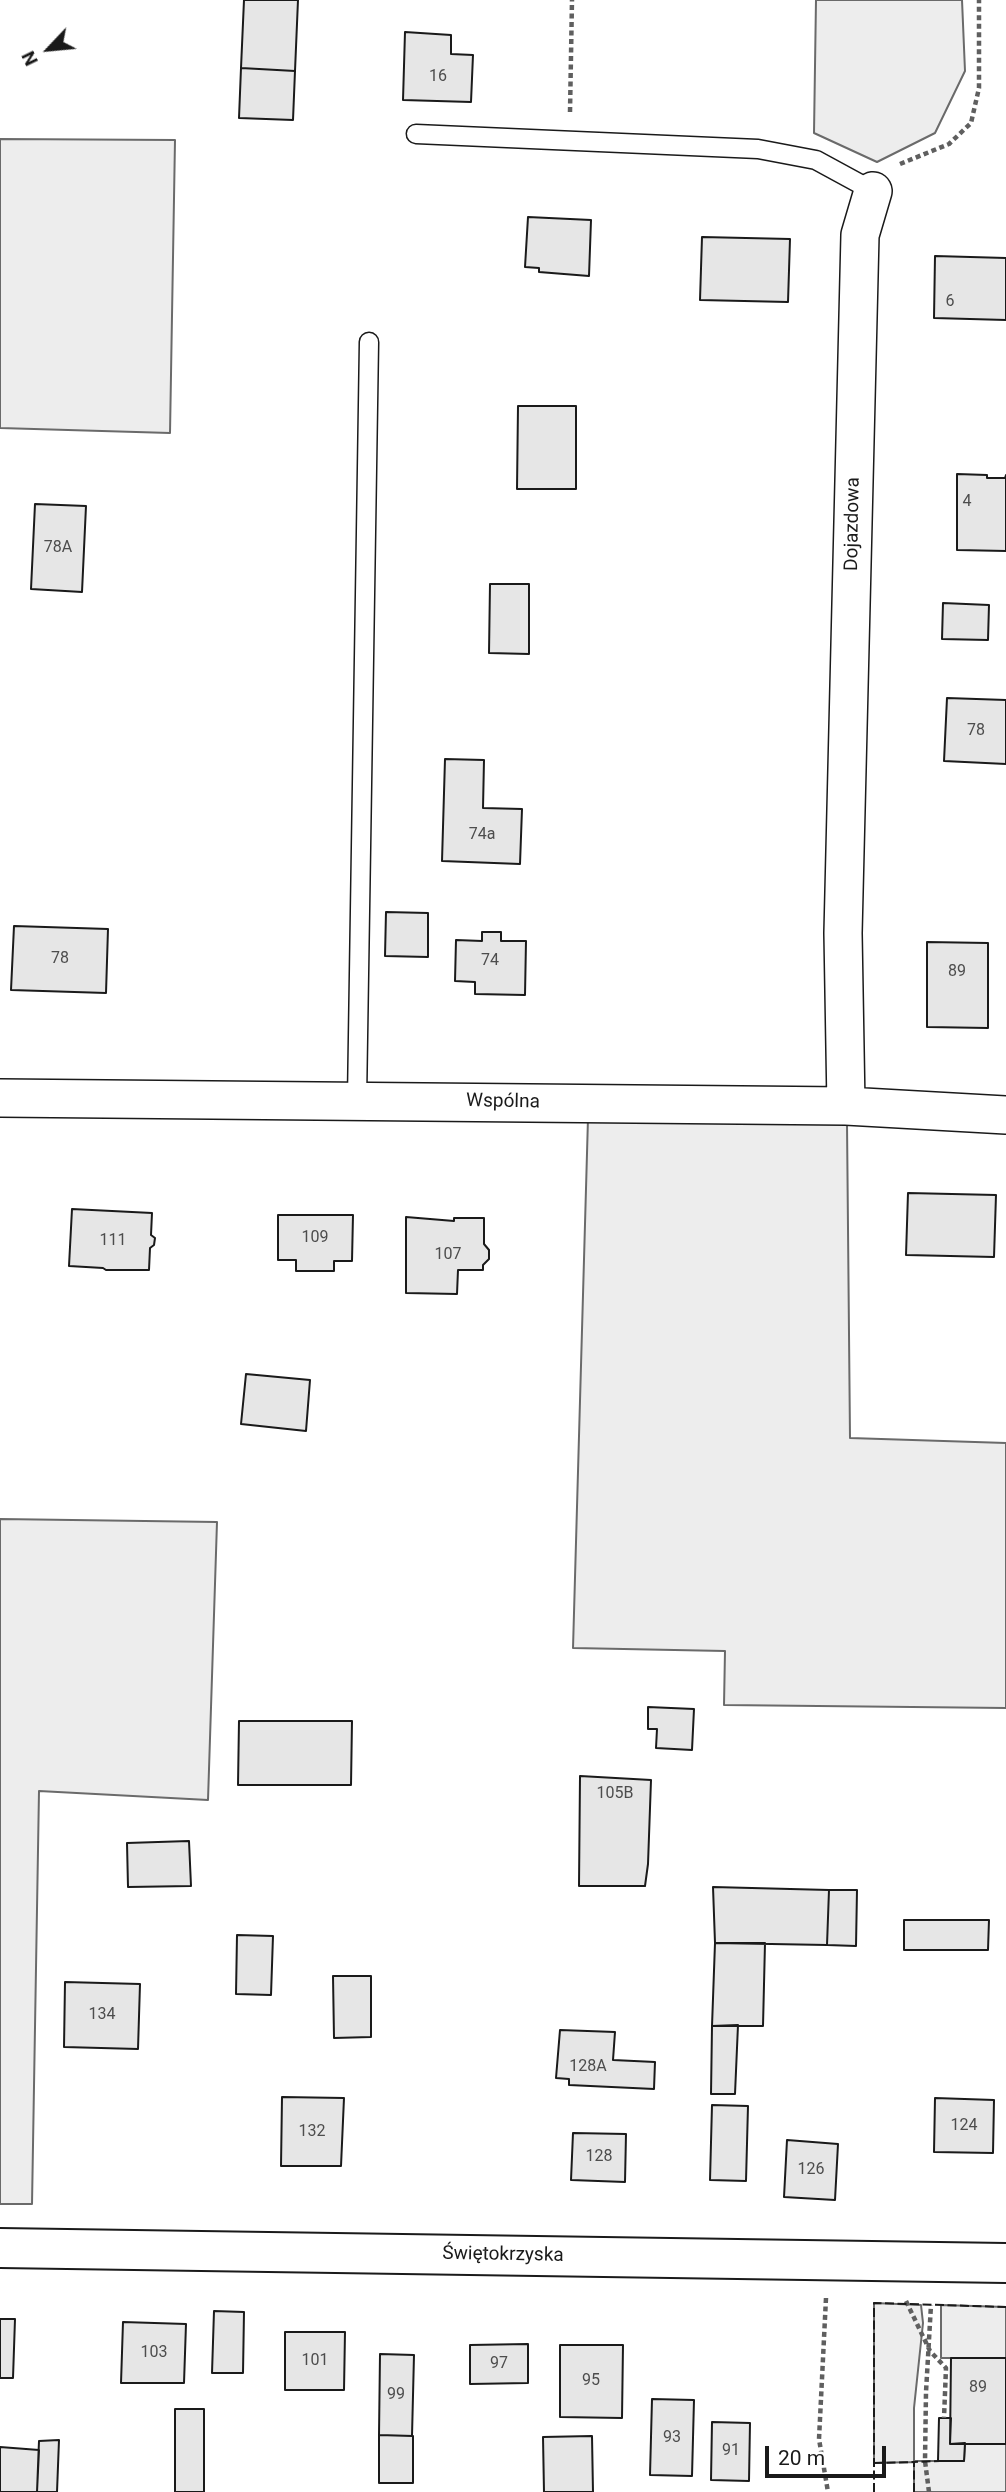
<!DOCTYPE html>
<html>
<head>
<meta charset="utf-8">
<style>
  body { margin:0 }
  #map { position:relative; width:1006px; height:2492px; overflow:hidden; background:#fff; font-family:Roboto,sans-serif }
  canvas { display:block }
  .north { position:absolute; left:14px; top:14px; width:70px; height:70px; -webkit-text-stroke:5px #fff; paint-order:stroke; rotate:244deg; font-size:19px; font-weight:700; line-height:28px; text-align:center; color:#1a1a1a }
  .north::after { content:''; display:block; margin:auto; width:24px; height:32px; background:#1a1a1a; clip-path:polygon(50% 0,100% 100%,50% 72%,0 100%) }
  .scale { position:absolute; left:765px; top:2446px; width:121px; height:32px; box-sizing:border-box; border:4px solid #1a1a1a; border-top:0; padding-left:9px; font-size:21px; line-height:24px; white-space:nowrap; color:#1a1a1a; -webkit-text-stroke:5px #fff; paint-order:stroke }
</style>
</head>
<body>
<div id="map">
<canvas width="1006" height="2492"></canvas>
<div class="north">N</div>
<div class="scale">20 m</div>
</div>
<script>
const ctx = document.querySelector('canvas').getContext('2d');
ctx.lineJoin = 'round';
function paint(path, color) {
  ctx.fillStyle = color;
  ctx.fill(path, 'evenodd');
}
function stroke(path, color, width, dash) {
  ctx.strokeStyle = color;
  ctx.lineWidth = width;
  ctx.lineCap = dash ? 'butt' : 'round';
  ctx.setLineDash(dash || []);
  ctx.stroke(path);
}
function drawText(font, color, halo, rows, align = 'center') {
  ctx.font = font + ' Roboto,sans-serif';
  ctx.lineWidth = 5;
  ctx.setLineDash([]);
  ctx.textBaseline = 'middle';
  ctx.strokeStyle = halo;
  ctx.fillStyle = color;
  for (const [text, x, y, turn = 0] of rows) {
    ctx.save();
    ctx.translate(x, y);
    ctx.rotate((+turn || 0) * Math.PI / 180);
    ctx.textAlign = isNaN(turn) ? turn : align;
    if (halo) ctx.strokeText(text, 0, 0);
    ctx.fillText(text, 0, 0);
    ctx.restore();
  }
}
const built = new Path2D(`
  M816 0H962L965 71 935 133 877 162 814 133Z
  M0 139 175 140 170 433 0 428Z
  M588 1118 847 1123 850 1438 1006 1443V1708L724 1705 725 1651 573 1648Z
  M0 1519 217 1522 208 1800 39 1791 32 2204H0Z
  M874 2303 921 2305 923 2323 914 2408V2461H964L965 2443 1006 2444V2492H914V2462L874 2463Z
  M941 2305 1006 2307V2358H941Z`);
paint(built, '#ededed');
stroke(built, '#6a6a6a', 2);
const building = new Path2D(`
  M244 0H298L295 71 241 68Z
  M405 32 451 35V54L473 55 471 102 403 100Z
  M241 68 295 71 293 120 239 118Z
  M528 217 591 220 589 276 539 272V268L525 267Z
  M702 237 790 239 788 302 700 300Z
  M935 256 1006 258V320L934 318Z
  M518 406H576V489H517Z
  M957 474 987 475V478H1005L1006 475V551L957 550Z
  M35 504 86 506 82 592 31 589Z
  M490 584H529V654L489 653Z
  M943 603 989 605 988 640 942 639Z
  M947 698 1006 700V764L944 761Z
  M445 759 484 760 483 808 522 809 520 864 442 861Z
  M386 912 428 913V957L385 956Z
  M14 926 108 929 106 993 11 990Z
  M482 932H501V941H526L525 995 475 994V982L455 981 456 940 482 941Z
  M927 942 988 943V1028L927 1027Z
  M908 1193 996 1195 994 1257 906 1255Z
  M72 1209 152 1213 151 1235 155 1238 154 1245 150 1248 149 1270H106L103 1268 69 1266Z
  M278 1215H353L352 1261H334V1271H296V1260H278Z
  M406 1217 454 1221V1218H484V1244L489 1250V1259L483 1265V1270H458L457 1294 406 1293Z
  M246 1374 310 1380 306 1431 241 1424Z
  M648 1707 694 1709 692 1750 656 1748 657 1729H648Z
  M239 1721H352L351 1785H238Z
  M580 1776 651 1780 648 1864 645 1886H579Z
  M189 1841 191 1886 128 1887 127 1843Z
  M713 1887 829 1890 827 1945 715 1943Z
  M829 1890H857L856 1946 827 1945Z
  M904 1920H989L988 1950H904Z
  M237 1935 273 1936 271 1995 236 1994Z
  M715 1943H765L763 2026H712Z
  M333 1976H371V2037L334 2038Z
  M65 1982 140 1984 138 2049 64 2047Z
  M738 2025 735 2094H711L712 2026Z
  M560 2030 615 2032 613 2060 655 2062 654 2089 569 2085V2079L556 2078Z
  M282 2097 344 2098 341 2166H281Z
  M935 2098 994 2100 993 2153 934 2152Z
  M712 2105 748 2106 746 2181 710 2180Z
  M573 2133 626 2134 625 2182 571 2180Z
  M787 2140 838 2144 835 2200 784 2197Z
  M214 2311 244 2312 243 2373H212Z
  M0 2319H15L13 2378H0Z
  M123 2322 186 2324 184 2383H121Z
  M285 2332H345L344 2390H285Z
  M528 2344V2383L470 2384V2345Z
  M560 2345H623L622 2418 560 2417Z
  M380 2354 414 2355 412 2436 379 2435Z
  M951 2358H1006V2444H950Z
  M652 2399 694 2400 692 2476 650 2475Z
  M175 2409H204V2492H175Z
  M939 2418H951L950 2444 965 2443 964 2461H938Z
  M712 2422 750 2423 749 2481 711 2480Z
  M379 2435 413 2436V2483H379Z
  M592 2436 593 2492H544L543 2437Z
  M59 2440 57 2492H37L39 2441Z
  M0 2447 39 2450 37 2492H0Z`);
paint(building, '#e6e6e6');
stroke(building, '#1a1a1a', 2);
const lane = new Path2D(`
  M416 134 758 149 816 160 873 191
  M357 1100 369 342`);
const street = new Path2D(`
  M0 1098 846 1106 1006 1115
  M846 1106 843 933 860 235 873 191`);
const secondary = new Path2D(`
  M0 2248 1006 2263`);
stroke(lane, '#1a1a1a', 21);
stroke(street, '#1a1a1a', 40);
stroke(secondary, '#1a1a1a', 42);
stroke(new Path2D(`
  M570 112 572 0
  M900 164 949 144 971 123 979 88V0
  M826 2298 819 2439 828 2492
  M906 2301 930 2351 946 2368 944 2418
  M929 2492 925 2461 926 2392 931 2305`), '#5f5f5f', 4.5, [5, 3.5]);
stroke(lane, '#fff', 18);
stroke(street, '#fff', 37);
stroke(secondary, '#fff', 38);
stroke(new Path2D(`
  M874 2463 916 2462
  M874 2492V2303L1006 2307
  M914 2492V2462L940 2461`), '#1a1a1a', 2, [9, 3.5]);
drawText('16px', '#4d4d4d', null, [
  ["16",438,77],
  ["6",950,302],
  ["4",967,502],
  ["78A",58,548],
  ["78",976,731],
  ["74a",482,835],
  ["78",60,959],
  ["74",490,961],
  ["89",957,972],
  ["109",315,1238],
  ["111",113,1241],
  ["107",448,1255],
  ["105B",615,1794],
  ["134",102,2015],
  ["128A",588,2067],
  ["124",964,2126],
  ["132",312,2132],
  ["128",599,2157],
  ["126",811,2170],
  ["103",154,2353],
  ["101",315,2361],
  ["97",499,2364],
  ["95",591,2381],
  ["89",978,2388],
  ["99",396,2395],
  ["93",672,2438],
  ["91",731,2451]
]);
drawText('19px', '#1a1a1a', '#fff', [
  ["Dojazdowa",853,524,-89],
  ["Wspólna",503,1102,1],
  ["Świętokrzyska",503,2255,1]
]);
</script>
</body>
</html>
